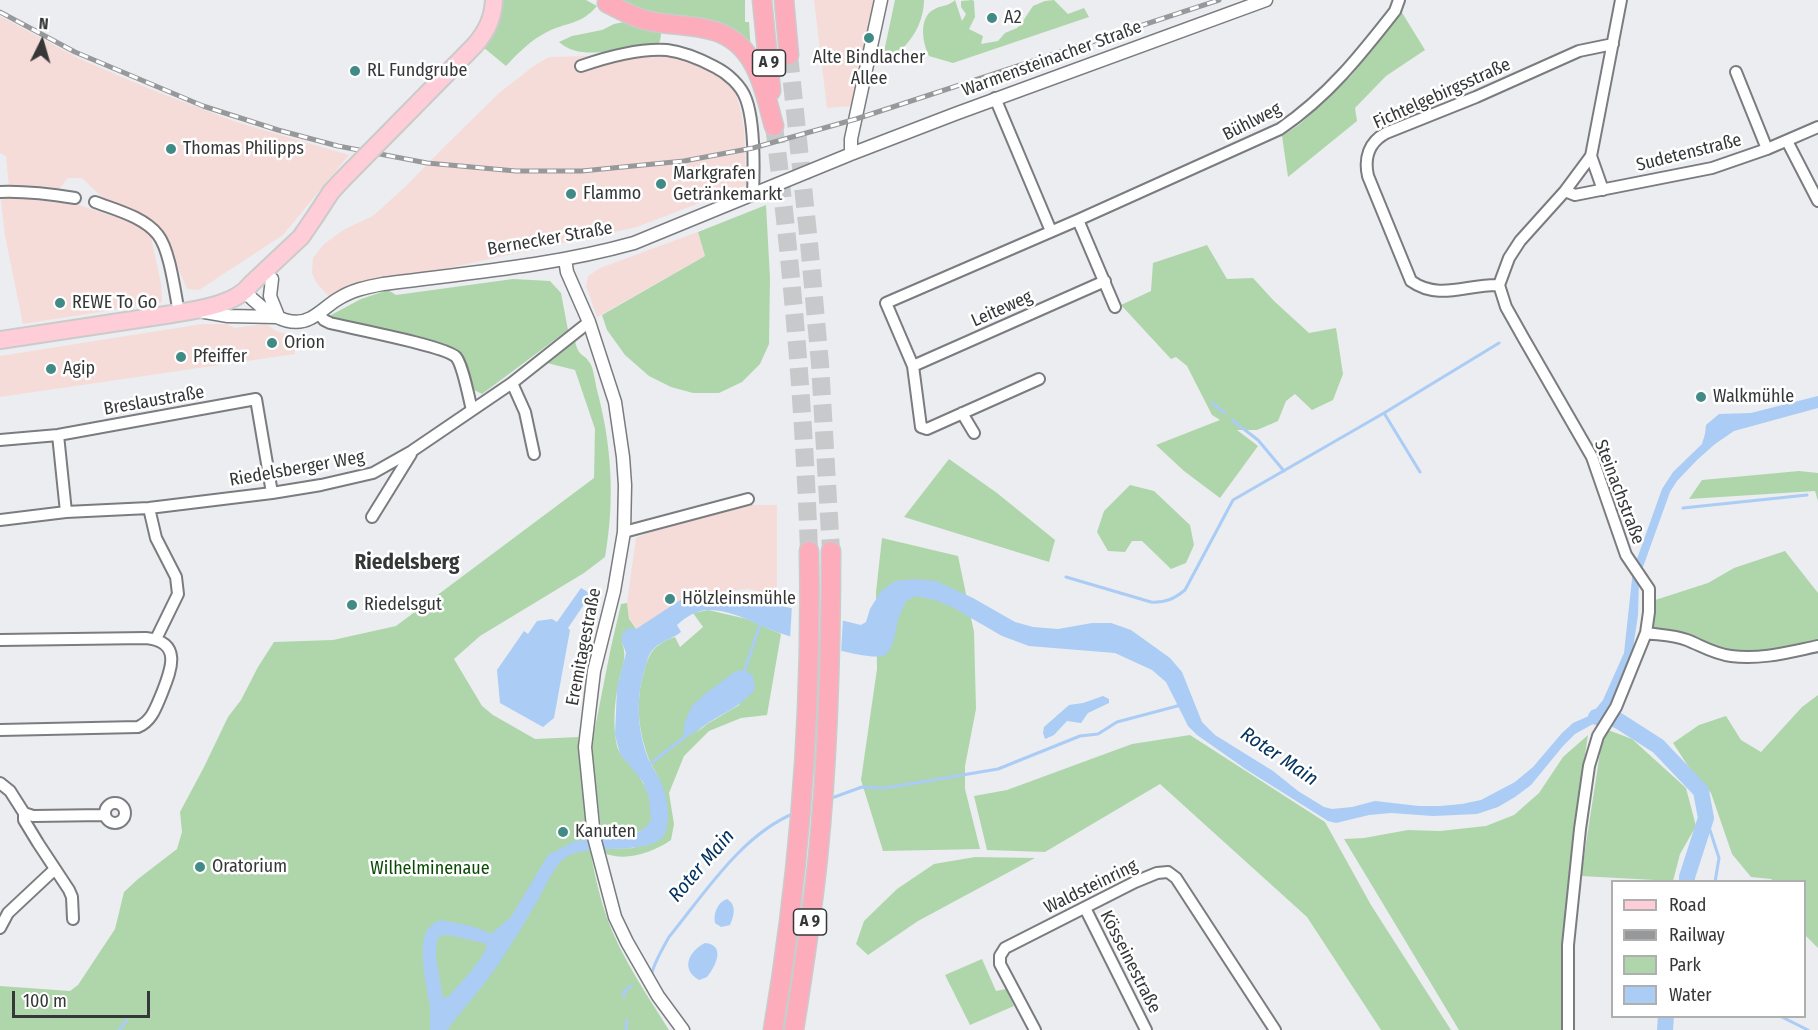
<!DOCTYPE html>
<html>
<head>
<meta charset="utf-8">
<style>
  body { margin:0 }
  #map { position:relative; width:1818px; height:1030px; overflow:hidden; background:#ebedf0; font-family:"Fira Sans Condensed",sans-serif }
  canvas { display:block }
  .legend { position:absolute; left:1611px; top:880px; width:195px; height:138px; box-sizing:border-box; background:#fff; border:2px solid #afafaf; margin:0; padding:8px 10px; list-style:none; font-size:18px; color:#363738 }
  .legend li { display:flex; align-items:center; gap:12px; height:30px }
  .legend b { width:30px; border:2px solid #afafaf }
  .north { position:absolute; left:12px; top:12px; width:60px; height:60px; -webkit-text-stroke:4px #fff; paint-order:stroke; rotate:5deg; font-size:16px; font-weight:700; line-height:24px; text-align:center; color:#363738 }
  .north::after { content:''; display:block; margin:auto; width:21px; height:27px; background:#363738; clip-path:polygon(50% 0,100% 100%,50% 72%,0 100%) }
  .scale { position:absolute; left:12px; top:991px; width:138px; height:27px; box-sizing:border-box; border:3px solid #363738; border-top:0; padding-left:8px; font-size:18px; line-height:21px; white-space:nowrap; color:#363738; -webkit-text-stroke:4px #fff; paint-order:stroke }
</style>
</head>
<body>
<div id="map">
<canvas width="1818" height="1030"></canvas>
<ul class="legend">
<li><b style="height:8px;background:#fecdd7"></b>Road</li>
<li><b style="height:8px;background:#96989a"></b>Railway</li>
<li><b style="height:16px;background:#afd6aa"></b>Park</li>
<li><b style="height:16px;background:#aaccf5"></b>Water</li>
</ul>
<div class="north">N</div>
<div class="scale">100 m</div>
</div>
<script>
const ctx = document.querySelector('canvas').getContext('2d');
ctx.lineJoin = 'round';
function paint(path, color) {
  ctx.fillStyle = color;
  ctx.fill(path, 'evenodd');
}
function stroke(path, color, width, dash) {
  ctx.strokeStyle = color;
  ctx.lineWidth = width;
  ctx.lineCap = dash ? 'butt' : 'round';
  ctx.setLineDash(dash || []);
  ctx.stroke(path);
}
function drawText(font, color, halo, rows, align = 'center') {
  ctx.font = font + ' "Fira Sans Condensed",sans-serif';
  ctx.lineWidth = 5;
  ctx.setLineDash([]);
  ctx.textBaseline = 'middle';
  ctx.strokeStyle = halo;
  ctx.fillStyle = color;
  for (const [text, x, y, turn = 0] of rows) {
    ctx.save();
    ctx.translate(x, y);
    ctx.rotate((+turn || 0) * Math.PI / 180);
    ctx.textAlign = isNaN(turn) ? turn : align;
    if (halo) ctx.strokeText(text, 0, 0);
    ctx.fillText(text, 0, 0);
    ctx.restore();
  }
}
paint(new Path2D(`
  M814 0H875L852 106 827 108Z
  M0 16 80 59 150 89 236 122 349 155 283 235 199 290 187 289 163 233 147 218 105 200 82 178H68L59 189 9 187 6 156 0 153Z
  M664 54 685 59 706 67 722 78 734 89 739 104 744 128 746 185 637 227 435 271 366 281 343 288 329 297 316 282 312 273 313 258 324 244 345 229 373 216 406 186 442 149 499 93 535 65 549 57Z
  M11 197 79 205 134 223 151 237 161 284 162 302 23 324 5 236 1 200Z
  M698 232 705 256 597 317 586 286 588 276 600 268Z
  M202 324H227L234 328 266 324 276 331 293 336 295 354 0 397V356Z
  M740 505H777V596L749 589 695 594 636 629 629 619 627 603 636 538 652 531Z`), '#f6dcd9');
paint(new Path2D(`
  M500 0H586L597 6C581 25 566 22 547 32 531 40 518 53 506 66L483 47C499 31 498 21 500 0Z
  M613 0H745V22H749L751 53 705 20 687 16 650 13Z
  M895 0H924C924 21 913 40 897 54L884 52Z
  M955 0 962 21 966 14 961 7V1L972 0 974 1 975 17 969 29 983 36 981 44 998 41 1005 33 1017 28 1021 24 1033 6 1045 1 1054 0 1068 14 1084 8 1089 17 953 63 929 56C923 44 918 19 933 10 940 5 948 7 955 0Z
  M1401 11 1425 50 1386 76 1355 108 1357 121 1288 177 1282 136 1300 124 1351 76Z
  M629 21 662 28 660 41 657 45C627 45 583 64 559 42L572 36 602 30 614 24Z
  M766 205 770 278 769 344 760 364 742 382 719 393H693L671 387 649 376 625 355 607 330 602 315 705 256 698 232Z
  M1207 245 1227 279 1253 278 1274 301 1309 333 1336 328 1343 374 1333 400 1312 410 1295 394 1286 401 1278 421 1257 430H1237L1258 446 1220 498 1184 471 1156 445 1220 420 1212 415 1187 366 1176 357 1171 359 1121 305 1151 291 1153 263Z
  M513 279 550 281 561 293 568 330 482 394 470 388 462 359 330 318 331 315 361 299 388 290 396 295Z
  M575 341C579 358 583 352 590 363 594 370 595 382 597 390 612 446 615 501 605 557L584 573 480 636 454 659 482 706 493 715 535 739 578 737C584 798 587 860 607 918 621 957 647 995 669 1030H0V986L70 991 78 985 115 929 124 892 138 879 177 849 182 832 180 812 204 767 228 717 241 700 258 667 274 642 333 640 396 626 594 478 595 429 575 370 547 363Z
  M949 459 997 493 1055 540 1049 562 904 517Z
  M1799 471 1818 473V501L1815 491 1689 499 1702 480Z
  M1130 485 1154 491 1190 525 1194 545 1186 563 1171 569 1142 541H1132L1125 552 1108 551 1097 532 1104 511Z
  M882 538 958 556 974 632 976 709 965 766V789L980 849 883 851 861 780 877 669 876 592Z
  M1785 551 1818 593V646L1763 658 1646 633 1649 602 1708 583 1734 568Z
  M627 603 629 619 636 629 622 642C628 660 621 668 618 686 614 705 613 728 617 746 620 756 627 761 633 768 643 781 655 801 651 819 647 837 617 836 602 837L591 748 611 647 621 604Z
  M708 610 747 619 781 634 767 715 741 718 709 731 684 756 669 793 674 824 671 840C652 853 626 862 604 853V849L634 848 667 813C665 802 664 791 660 781 656 771 649 762 646 751 637 724 636 696 645 668 651 649 656 644 675 637L680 647 703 627 693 613ZM753 676 739 705 707 724 696 733Z
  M1818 695V948L1805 935 1804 882 1773 881 1771 879 1751 877 1732 854 1711 793 1688 766 1673 743 1699 725 1726 716 1741 740 1761 752 1802 707Z
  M1608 730 1632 739 1686 788 1696 826 1680 854 1673 881 1581 876 1601 746Z
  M1190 735 1325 822 1371 905 1451 1030H1381L1307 917 1160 784 1045 852 987 850 974 796 1007 790 1132 744Z
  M1588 735 1578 800 1564 947 1563 1030H1459L1344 839 1364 838 1408 830 1440 831 1486 826 1514 815 1539 793 1563 757Z
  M975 857 1035 858 918 921 868 955 856 944 864 921 897 889 934 864Z
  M982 959 996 991 1006 989 1014 1006 970 1025 945 975Z`), '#afd6aa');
paint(new Path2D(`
  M1818 396V408L1734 431 1715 444 1697 460 1677 481 1670 492 1639 578 1638 615 1632 655 1622 680 1602 719 1575 734 1563 746 1531 785 1515 797 1498 807 1477 814 1433 816 1391 813 1369 815 1336 823 1328 821 1247 770 1197 735 1188 726 1166 682 1152 670 1115 653 1029 646 1002 636 952 607 935 600 916 596 906 601C904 606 901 612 899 617 895 629 895 648 885 655 874 663 798 639 783 634 758 626 735 610 709 610 696 610 686 617 677 625L681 632C671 640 659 641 651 652 648 656 647 663 645 668 636 696 637 726 646 753 649 762 654 769 659 778 666 791 671 816 666 831 657 859 588 841 565 858 552 868 548 883 540 896 528 918 514 940 500 962 484 986 464 1007 447 1030H430C430 1022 430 1014 430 1007 427 987 413 935 434 923 442 918 449 922 456 923 469 925 480 928 491 934L511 917 548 855 575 841 625 835 639 832 646 827 651 820 649 798 643 782 620 754 615 735 617 688 626 653 622 642V634L628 628 636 629 685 597 695 594H712L782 606 861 625 866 622 870 609 881 591 895 581 915 579 936 581 973 598 1015 622 1033 627 1058 629 1092 623H1111L1131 630 1170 658 1182 672 1202 722 1215 735 1273 771 1298 791 1324 807 1332 809 1352 807 1375 801 1419 806H1440L1462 804 1481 800 1515 782 1533 767 1562 733 1573 723 1591 715 1603 700 1624 653 1633 570 1662 489 1673 472 1702 444 1705 434 1706 425 1719 414 1751 413ZM443 935 454 936 487 944C485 959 458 985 448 997L443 998 436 957 437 939Z
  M581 588 591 594 568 628 570 630 554 718 543 727 500 703 497 670 524 631 528 634 537 621 552 619 557 622Z
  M745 670 753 676 755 689C743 705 725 712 708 723 699 729 694 734 683 738L685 721 692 706 706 693 736 671Z
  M1103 696 1109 699V703L1088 713 1081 723 1067 721 1054 735 1045 739 1043 733 1044 727 1069 705 1083 703Z
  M727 899C737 905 734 916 730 925L721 927 715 923C713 913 718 902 727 899Z
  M705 943C726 945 716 966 707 977L699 980C680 969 689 951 705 943Z`), '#aaccf5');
paint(new Path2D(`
  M792 605 843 618 841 653 790 639Z`), '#ebedf0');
stroke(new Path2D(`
  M1212 403 1225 413
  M1384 413 1420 472
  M1232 420 1258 440 1284 471
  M1683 508 1807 495
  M1066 577 1151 602C1165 603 1174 599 1185 590L1233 500 1384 413 1499 343
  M744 672 761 622
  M647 766 685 737
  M829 799 862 787 885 788 998 769 1080 736 1098 734 1117 722 1181 705
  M1706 818 1719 858 1715 882
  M652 973C654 963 664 946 669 937 704 894 742 834 795 813
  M624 997V992L631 986
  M1780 1016 1808 1030
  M119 1030 127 1020
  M626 1030 627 1020`), '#aaccf5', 3);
stroke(new Path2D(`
  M1596 717 1604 715 1619 721 1658 746 1701 791 1706 818 1687 877V882
  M1665 1030 1666 1016`), '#aaccf5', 16);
stroke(new Path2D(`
  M789 55 809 243 820 364 831 551
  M774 126C792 267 804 409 809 551`), '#c7c9cb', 18, [18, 9]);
const minor = new Path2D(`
  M581 66C607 57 639 48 667 50 683 52 700 59 715 67 727 73 741 85 746 99 755 123 754 169 753 195
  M1736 72 1767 149
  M995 98 1051 231
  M1787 141 1818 201
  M1591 156 1603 190
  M1565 191 1575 195 1712 168 1767 149 1818 127
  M0 192C26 191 50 194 75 198
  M95 202C116 210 144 217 158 235 170 250 175 293 179 313
  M1078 220 1115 307
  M1499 285C1467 284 1439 301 1411 281L1368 176C1364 158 1369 142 1386 133L1476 97 1579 51 1613 44
  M318 313 324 320 330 323C350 328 446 346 456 357 463 365 469 399 472 410
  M913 366 1105 281
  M1039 379 927 429 921 427 913 366 886 303 1078 220 1280 129C1328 96 1359 57 1395 11L1399 0
  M512 383 525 412 534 454
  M962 413 974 433
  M58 435 66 512
  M0 440 58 435 256 399 272 493
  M149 508 156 538 176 577 178 594 156 639
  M372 517 411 454
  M0 520 66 512 149 508 272 493 321 485 373 473 412 451 512 383 589 322
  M624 532 748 499
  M1646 633C1660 635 1674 635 1687 640 1702 646 1714 654 1731 656 1761 660 1789 652 1818 646
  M0 640 146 638C183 642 171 670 162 693 156 707 152 721 138 727L0 730
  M0 783 10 791 24 813V820L38 843 69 890 72 897 73 919
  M105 813a10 10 0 1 1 20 0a10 10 0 1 1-20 0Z
  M24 813 33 816 105 815
  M1085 908 1146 1030
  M0 928 8 913 55 869
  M1035 1030 1000 964V956L1005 948 1135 882 1157 873 1168 872 1176 878 1275 1030
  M1568 1030V945L1580 829 1589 766 1598 736 1616 707 1646 633 1649 612V589L1626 555 1592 457 1524 339 1506 307 1499 285 1509 258 1520 241 1565 191 1591 156 1621 0`);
const tertiary = new Path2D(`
  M851 154V139L881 0
  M565 259 567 272 589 322 615 402 623 457 625 485 624 532 614 591 594 671 585 747 594 837 615 917 627 942 658 996 683 1030
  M272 279 270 296 278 316
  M245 292C261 308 287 331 311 318 321 313 329 304 338 299 352 290 367 287 383 284 466 273 552 266 634 243L851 154 955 114 1266 0
  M199 311 228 316 277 317`);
const primary = new Path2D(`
  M475 45C487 31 493 18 494 0
  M0 340 172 314C196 310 236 305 251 284L301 237 316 215`);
const motorway = new Path2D(`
  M762 0 771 91
  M784 0 789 55
  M607 3C619 9 631 16 645 20 686 30 729 18 754 65 764 83 768 105 774 126
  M773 1030C800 871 812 712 809 551
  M794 1030C803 973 812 915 818 857 828 756 831 653 831 551`);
stroke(minor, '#7a7c7f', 14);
stroke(tertiary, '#7a7c7f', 15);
stroke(primary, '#cbcbcb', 20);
stroke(motorway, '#cbcbcb', 21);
stroke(minor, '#fff', 10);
stroke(tertiary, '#fff', 12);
stroke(primary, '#fecdd7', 16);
stroke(motorway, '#fdacbc', 18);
const rail = new Path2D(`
  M0 12 75 52 203 106 278 130 338 146 427 163 516 171H582L684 161 753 148 856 119 1219 0`);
stroke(rail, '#96989a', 5);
stroke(rail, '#fff', 3, [9]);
const primaryBridge = new Path2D(`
  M316 215 331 192 342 180 475 45`);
stroke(primaryBridge, '#cbcbcb', 20, []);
stroke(primaryBridge, '#fecdd7', 16);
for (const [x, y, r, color] of [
  [992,18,6,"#428a86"],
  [869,38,6,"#428a86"],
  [355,71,6,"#428a86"],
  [171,149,6,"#428a86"],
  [661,184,6,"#428a86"],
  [571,194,6,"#428a86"],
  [60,303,6,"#428a86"],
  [272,343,6,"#428a86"],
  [181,357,6,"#428a86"],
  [51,369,6,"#428a86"],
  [1701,397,6,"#428a86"],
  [670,599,6,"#428a86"],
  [352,605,6,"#428a86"],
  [563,832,6,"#428a86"],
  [200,867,6,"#428a86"]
]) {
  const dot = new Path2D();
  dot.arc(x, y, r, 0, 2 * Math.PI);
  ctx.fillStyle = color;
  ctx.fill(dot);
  stroke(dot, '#fff', 2);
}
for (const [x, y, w] of [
  [769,63,33],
  [810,922,33]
]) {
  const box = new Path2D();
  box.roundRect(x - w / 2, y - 13, w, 26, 4.5);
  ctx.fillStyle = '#fff';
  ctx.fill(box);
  stroke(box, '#363738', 1.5);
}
drawText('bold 16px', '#363738', null, [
  ["A 9",769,63],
  ["A 9",810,922]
]);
drawText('18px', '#363738', '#fff', [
  ["A2",1004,18],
  ["Alte Bindlacher",869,58,"center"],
  ["Allee",869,79,"center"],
  ["RL Fundgrube",367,71],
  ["Thomas Philipps",183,149],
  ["Markgrafen",673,174],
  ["Getränkemarkt",673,195],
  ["Flammo",583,194],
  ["REWE To Go",72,303],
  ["Orion",284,343],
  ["Pfeiffer",193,357],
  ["Agip",63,369],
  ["Walkmühle",1713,397],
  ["Hölzleinsmühle",682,599],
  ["Riedelsgut",364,605],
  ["Kanuten",575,832],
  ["Oratorium",212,867]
], 'left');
drawText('18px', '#363738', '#fff', [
  ["Warmensteinacher Straße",1052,59,-20],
  ["Fichtelgebirgsstraße",1442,94,-24],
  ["Bühlweg",1252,122,-27],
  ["Sudetenstraße",1689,153,-14],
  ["Bernecker Straße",550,239,-10],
  ["Leiteweg",1002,309,-24],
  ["Breslaustraße",154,401,-10],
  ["Riedelsberger Weg",297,469,-10],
  ["Steinachstraße",1619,492,69],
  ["Eremitagestraße",584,647,-79],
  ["Waldsteinring",1091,887,-26],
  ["Kösseinestraße",1130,962,63]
]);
drawText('18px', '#0a4a04', '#fff', [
  ["Wilhelminenaue",430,869]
]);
drawText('italic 20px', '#053360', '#fff', [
  ["Roter Main",1279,757,34],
  ["Roter Main",702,866,-49]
]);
drawText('bold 21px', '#363738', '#fff', [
  ["Riedelsberg",407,563]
]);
</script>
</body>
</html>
